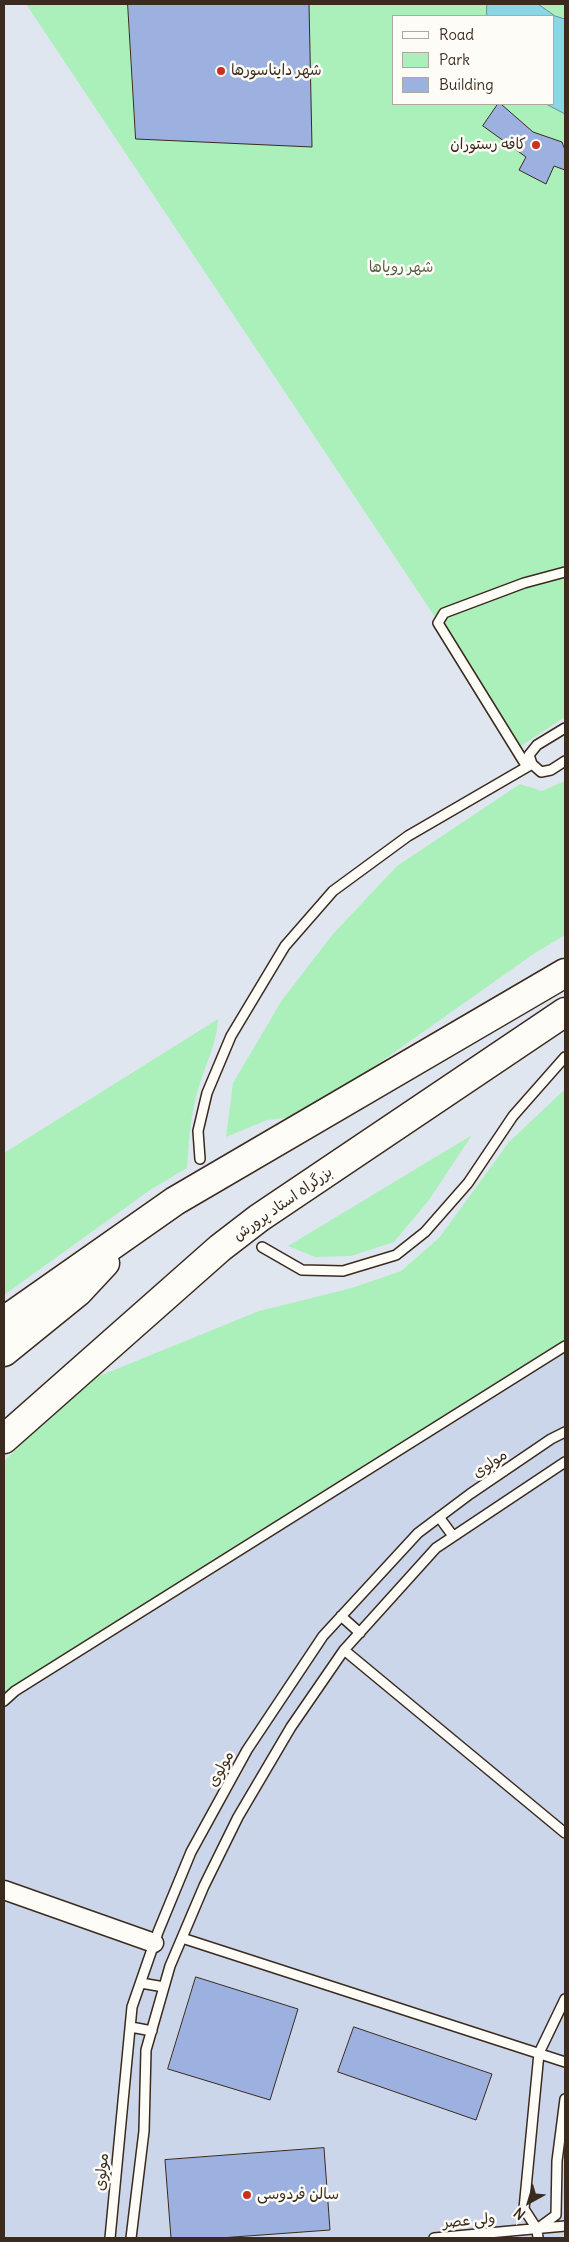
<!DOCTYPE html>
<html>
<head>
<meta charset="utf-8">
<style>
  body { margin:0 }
  #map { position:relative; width:569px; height:2242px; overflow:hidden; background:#e0e6f0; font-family:Delius,sans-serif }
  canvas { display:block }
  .frame { position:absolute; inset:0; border:5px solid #3b2a1e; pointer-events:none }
  .legend { position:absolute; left:392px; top:15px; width:162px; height:90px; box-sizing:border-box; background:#fdfcf7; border:1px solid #afa8a0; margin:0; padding:6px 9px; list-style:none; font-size:15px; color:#3b2a1e }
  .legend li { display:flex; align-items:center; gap:10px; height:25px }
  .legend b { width:25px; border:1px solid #afa8a0 }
  .north { position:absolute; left:504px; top:2177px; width:50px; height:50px; -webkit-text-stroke:4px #fdfcf7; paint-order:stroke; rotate:219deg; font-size:14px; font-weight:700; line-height:20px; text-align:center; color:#3b2a1e }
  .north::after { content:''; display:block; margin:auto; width:18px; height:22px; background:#3b2a1e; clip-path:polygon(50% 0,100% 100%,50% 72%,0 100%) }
</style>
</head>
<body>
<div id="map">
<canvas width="569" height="2242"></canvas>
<div class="frame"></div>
<ul class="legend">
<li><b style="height:6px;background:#fdfcf7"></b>Road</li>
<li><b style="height:14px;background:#abf0bb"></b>Park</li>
<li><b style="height:14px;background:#9cb1df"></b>Building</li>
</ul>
<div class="north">N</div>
</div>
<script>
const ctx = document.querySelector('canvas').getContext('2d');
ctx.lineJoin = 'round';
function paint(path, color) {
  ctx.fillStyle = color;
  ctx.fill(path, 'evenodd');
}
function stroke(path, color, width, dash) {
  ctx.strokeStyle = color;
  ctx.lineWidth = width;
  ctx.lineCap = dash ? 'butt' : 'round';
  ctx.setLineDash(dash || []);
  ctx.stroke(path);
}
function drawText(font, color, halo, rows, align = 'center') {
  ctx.font = font + ' Delius,"Playpen Sans Arabic",sans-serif';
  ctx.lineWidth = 5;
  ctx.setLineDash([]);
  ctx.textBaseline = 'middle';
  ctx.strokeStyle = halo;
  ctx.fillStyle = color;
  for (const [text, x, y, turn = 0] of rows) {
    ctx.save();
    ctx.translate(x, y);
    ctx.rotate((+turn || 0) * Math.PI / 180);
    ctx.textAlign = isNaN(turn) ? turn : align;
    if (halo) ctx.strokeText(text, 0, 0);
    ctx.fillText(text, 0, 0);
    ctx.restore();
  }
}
paint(new Path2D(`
  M565 1340V2238H4V1693Z`), '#ccd6eb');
paint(new Path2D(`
  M26 4H565V717L521 746ZM393 16H553V104H393Z
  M565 781V935L535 953 331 1097 295 1117 267 1120 226 1137 233 1083 282 1000 333 934 397 866 520 784 542 791Z
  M218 1019C217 1042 207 1061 200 1083 191 1110 189 1139 187 1168L150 1190 4 1295V1153Z
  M565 1089V1340L4 1693V1461L87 1381 259 1311 352 1288 401 1271 439 1238 509 1142Z
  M472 1135 429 1200 394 1242 351 1256 315 1257 288 1246Z`), '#abf0bb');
const water = new Path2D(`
  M487 4H538L555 16 565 19V114L546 104H553V16H487Z`);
paint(water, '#88d6e6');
stroke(water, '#699196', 1);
const building = new Path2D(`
  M128 4H309L312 147 136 139Z
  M498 104H501L533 132 562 142 565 150V170L554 166 546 184 519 170 526 157 483 126Z
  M196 1977 298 2009 270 2100 168 2069Z
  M354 2027 492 2074 476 2120 338 2072Z
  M324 2148 330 2230 220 2238H171L165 2160Z`);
paint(building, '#9cb1df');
stroke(building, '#3b2a1e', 1);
const service = new Path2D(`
  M565 728 537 745 529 755 532 764 541 772 551 770 565 761
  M527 767 438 623 444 613 524 583 565 572
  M200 1159 198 1131 207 1093 231 1036 285 946 333 891 408 836 532 764
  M262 1247 302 1270 343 1271 396 1255 425 1232 468 1183 513 1116 565 1057
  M439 1517 453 1536
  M341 1616 360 1633
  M344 1650 565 1833
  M4 1701 15 1691 565 1346
  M182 1938 565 2062
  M141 1983 164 1987
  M131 2027 152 2031
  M537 2229 556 2215 557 2161 565 2099
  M110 2238 132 2007 158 1932 191 1852 247 1750 323 1636 418 1533 470 1494 551 1439 565 1432
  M131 2238 144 2131 146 2050 170 1966 204 1886 238 1817 291 1727 344 1650 436 1548 565 1462
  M434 2238 565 2226
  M538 2238 537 2229 524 2209 539 2053 565 1999`);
const minor = new Path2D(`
  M4 1890 154 1943`);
const trunk = new Path2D(`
  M4 1321 175 1201 565 973
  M4 1352 78 1292 105 1263
  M4 1439 220 1248 259 1218 565 1012`);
stroke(service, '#3b2a1e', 12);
stroke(minor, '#3b2a1e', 21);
stroke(trunk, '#3b2a1e', 31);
stroke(service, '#fdfcf7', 9);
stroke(minor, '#fdfcf7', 18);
stroke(trunk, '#fdfcf7', 28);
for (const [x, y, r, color] of [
  [221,71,5,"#c8321e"],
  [536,145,5,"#c8321e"],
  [247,2195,5,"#c8321e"]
]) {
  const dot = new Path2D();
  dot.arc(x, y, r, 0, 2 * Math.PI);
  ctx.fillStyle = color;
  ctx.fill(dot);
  stroke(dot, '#fdfcf7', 2);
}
drawText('15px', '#3b2a1e', '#fdfcf7', [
  ["شهر دایناسورها",231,71],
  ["کافه رستوران",526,145,"right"],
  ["سالن فردوسی",257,2195]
], 'left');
drawText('15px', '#575c45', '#fdfcf7', [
  ["شهر رویاها",401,268]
]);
drawText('15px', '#3b2a1e', '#fdfcf7', [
  ["بزرگراه استاد پرورش",283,1204,-35],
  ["مولوی",490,1464,-34],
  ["مولوی",221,1769,-61],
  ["مولوی",102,2172,-84],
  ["ولی عصر",469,2221,-5]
]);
</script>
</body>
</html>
